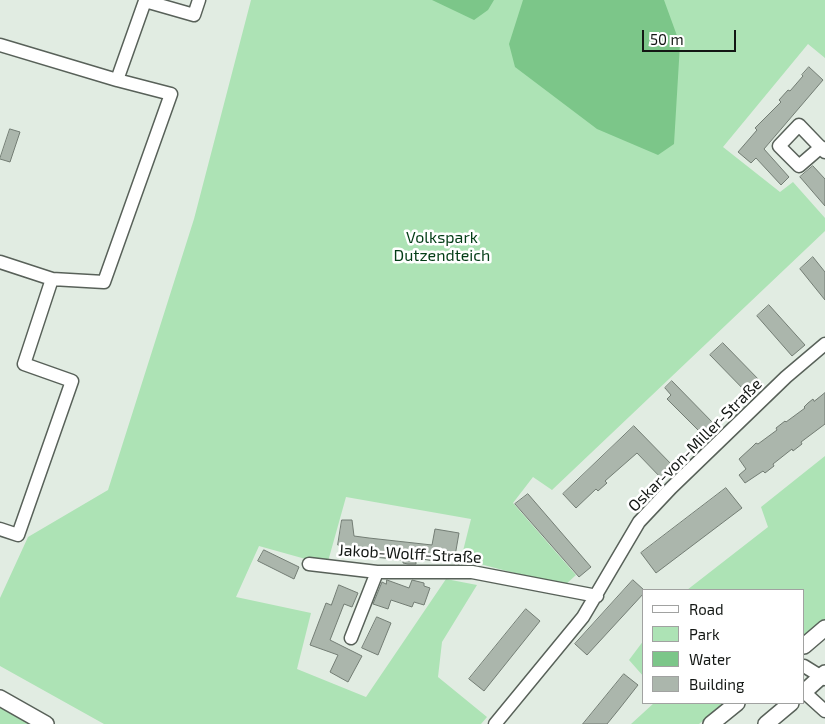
<!DOCTYPE html>
<html>
<head>
<meta charset="utf-8">
<style>
  body { margin:0 }
  #map { position:relative; width:825px; height:724px; overflow:hidden; background:#e1ece2; font-family:"Exo 2",sans-serif }
  canvas { display:block }
  .legend { position:absolute; left:642px; top:589px; width:162px; height:115px; box-sizing:border-box; background:#fff; border:1px solid #a1a2a1; margin:0; padding:6px 9px; list-style:none; font-size:15px; color:#131714 }
  .legend li { display:flex; align-items:center; gap:10px; height:25px }
  .legend b { width:25px; border:1px solid #a1a2a1 }
  .scale { position:absolute; left:642px; top:30px; width:94px; height:22px; box-sizing:border-box; border:2px solid #131714; border-top:0; padding-left:6px; font-size:15px; line-height:18px; white-space:nowrap; color:#131714; -webkit-text-stroke:4px #fff; paint-order:stroke }
</style>
</head>
<body>
<div id="map">
<canvas width="825" height="724"></canvas>
<ul class="legend">
<li><b style="height:6px;background:#fff"></b>Road</li>
<li><b style="height:14px;background:#ade3b5"></b>Park</li>
<li><b style="height:14px;background:#7cc689"></b>Water</li>
<li><b style="height:14px;background:#abb6ac"></b>Building</li>
</ul>
<div class="scale">50 m</div>
</div>
<script>
const ctx = document.querySelector('canvas').getContext('2d');
ctx.lineJoin = 'round';
function paint(path, color) {
  ctx.fillStyle = color;
  ctx.fill(path, 'evenodd');
}
function stroke(path, color, width, dash) {
  ctx.strokeStyle = color;
  ctx.lineWidth = width;
  ctx.lineCap = dash ? 'butt' : 'round';
  ctx.setLineDash(dash || []);
  ctx.stroke(path);
}
function drawText(font, color, halo, rows, align = 'center') {
  ctx.font = font + ' "Exo 2",sans-serif';
  ctx.lineWidth = 5;
  ctx.setLineDash([]);
  ctx.textBaseline = 'middle';
  ctx.strokeStyle = halo;
  ctx.fillStyle = color;
  for (const [text, x, y, turn = 0] of rows) {
    ctx.save();
    ctx.translate(x, y);
    ctx.rotate((+turn || 0) * Math.PI / 180);
    ctx.textAlign = isNaN(turn) ? turn : align;
    if (halo) ctx.strokeText(text, 0, 0);
    ctx.fillText(text, 0, 0);
    ctx.restore();
  }
}
paint(new Path2D(`
  M251 0H825V58L808 44 723 147 780 192 793 182 825 218V231L552 490 533 477 513 503 576 575 564 586 461 559 471 519 346 497 327 565 259 546 236 597 311 613 297 669 366 697 446 579 477 585 442 642 438 677 487 717 481 724H104L0 666V598L28 537 108 490 194 219Z
  M825 456V620L804 638V590H687L768 527 761 507Z
  M644 640V677L629 660Z
  M654 703H725L699 724H631Z
  M0 707 31 724H0Z`), '#ade3b5');
paint(new Path2D(`
  M432 0H494L488 10 474 20Z
  M523 0H664L680 44 674 144 658 155 597 129 515 67 509 44Z`), '#7cc689');
const building = new Path2D(`
  M809 67 823 80 764 149 789 177 781 185 756 158 751 163 738 152 757 130 755 128 781 102 779 100 788 90 790 91 803 76 802 75Z
  M10 129 20 132 10 162 0 159Z
  M813 166 825 179V206L800 177Z
  M813 257 825 272V300L800 269Z
  M769 305 805 345 792 356 757 316Z
  M723 343 762 383 749 395 710 355Z
  M672 381 716 426 705 437 667 399 671 395 665 388Z
  M825 393V424L801 442 802 444 793 451 792 449 773 464 774 466 765 473 763 471 745 483 739 475 746 469 739 459 752 447 756 443 758 444 777 430 776 428 785 421 786 422 805 408 804 407 808 403 813 399 814 401Z
  M634 426 675 468 663 480 637 453 605 481 607 483 598 491 596 489 576 508 563 494Z
  M726 488 742 508 656 573 641 553Z
  M528 494 591 567 579 577 515 504Z
  M342 520H352L354 536 369 538 432 545 435 529 459 533 455 556 441 554 440 562 416 558V564H408L403 563V560L344 554 345 546 338 545Z
  M264 550 299 567 294 579 258 561Z
  M387 580 409 588 412 580 424 583V586L430 588 424 605 414 602 412 607 391 600 388 609 373 604 382 582 386 584Z
  M633 580 644 590V593L587 655 575 644Z
  M339 585 358 593 352 607 344 604 330 640 362 656 348 682 330 672 338 655 310 645 326 603 331 605Z
  M526 609 540 621 484 691 469 679Z
  M377 617 391 623 378 655 362 648Z
  M624 674 638 685 620 708 607 724H583Z`);
paint(building, '#abb6ac');
stroke(building, '#737d74', 1);
const minor = new Path2D(`
  M0 45 117 80
  M821 147 799 166 779 146 799 125 825 152
  M0 262 52 279
  M0 529 18 535 72 381 24 364 52 279 104 282 171 94 117 80 145 1 194 15 199 0
  M309 564 377 572H472L597 596
  M351 638 377 572
  M804 666 825 679
  M804 692 825 711
  M495 724 583 617 639 522 671 488 786 377 825 344`);
const major = new Path2D(`
  M804 646 825 628
  M804 692 825 673
  M0 698 46 724
  M711 724 737 703
  M766 724 791 703`);
stroke(minor, '#586159', 15);
stroke(major, '#586159', 18);
stroke(minor, '#fff', 12);
stroke(major, '#fff', 15);
drawText('16px', '#033d16', '#fff', [
  ["Volkspark",442,238],
  ["Dutzendteich",442,256]
]);
drawText('16px', '#131714', '#fff', [
  ["Oskar-von-Miller-Straße",695,445,-45],
  ["Jakob-Wolff-Straße",410,554,3]
]);
</script>
</body>
</html>
